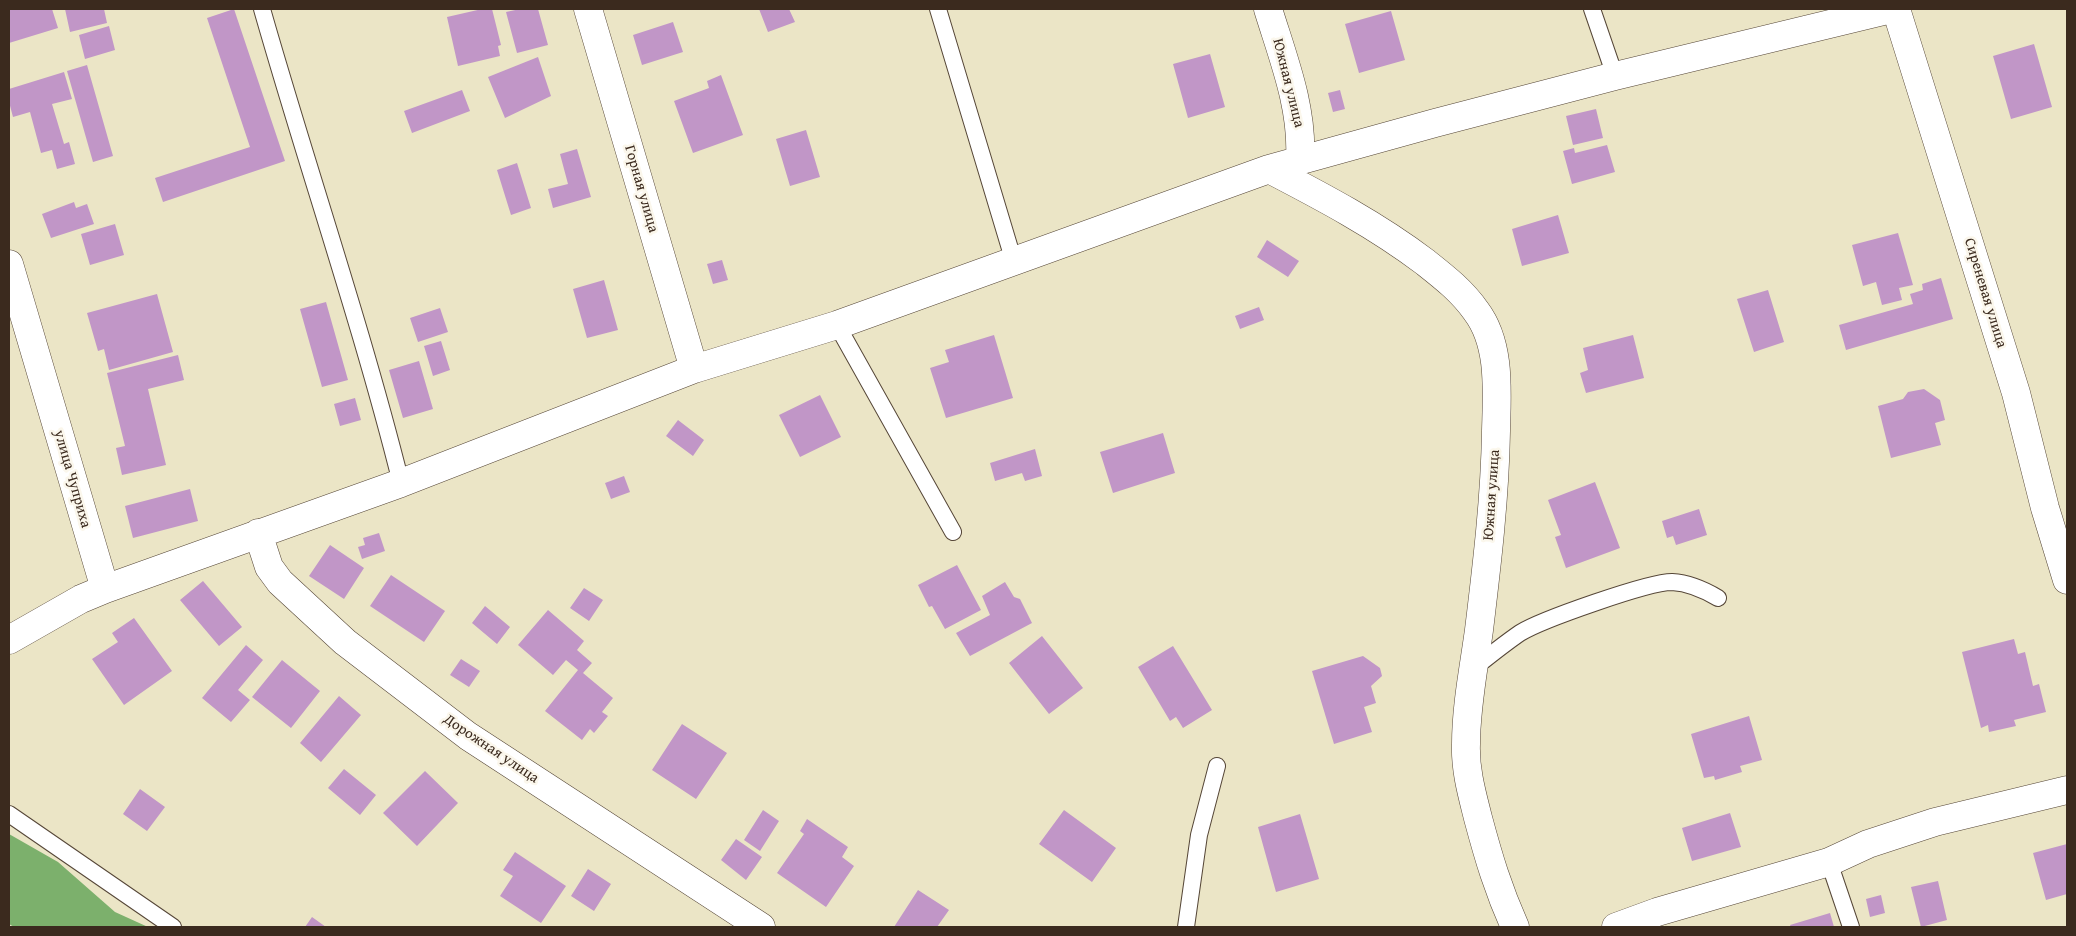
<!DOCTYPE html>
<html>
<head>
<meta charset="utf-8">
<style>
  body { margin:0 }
  #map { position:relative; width:2076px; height:936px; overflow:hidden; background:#ebe5c6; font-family:"Gentium Book Plus",serif }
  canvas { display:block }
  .frame { position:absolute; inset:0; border:10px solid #3b2a1e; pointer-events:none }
</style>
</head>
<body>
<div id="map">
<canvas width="2076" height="936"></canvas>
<div class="frame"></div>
</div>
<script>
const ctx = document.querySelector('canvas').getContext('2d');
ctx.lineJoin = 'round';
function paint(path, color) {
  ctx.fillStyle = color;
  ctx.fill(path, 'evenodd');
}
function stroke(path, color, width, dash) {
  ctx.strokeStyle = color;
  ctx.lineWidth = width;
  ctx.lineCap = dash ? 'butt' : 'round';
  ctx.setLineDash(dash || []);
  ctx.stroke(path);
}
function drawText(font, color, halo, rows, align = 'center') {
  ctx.font = font + ' "Gentium Book Plus",serif';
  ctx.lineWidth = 5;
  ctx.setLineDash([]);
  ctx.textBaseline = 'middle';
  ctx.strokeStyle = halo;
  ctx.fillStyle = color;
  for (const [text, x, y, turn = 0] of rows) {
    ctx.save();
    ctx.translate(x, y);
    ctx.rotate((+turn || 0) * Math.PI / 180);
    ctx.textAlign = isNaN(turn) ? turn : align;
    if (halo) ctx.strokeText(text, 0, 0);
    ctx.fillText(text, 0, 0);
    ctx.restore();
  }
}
paint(new Path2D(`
  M9 834 58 862 115 912 148 927H14L9 924Z`), '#7cb06c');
paint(new Path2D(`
  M9 9H52L58 28 9 43Z
  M65 9H104L107 23 70 32Z
  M234 9 285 161 163 202 155 178 250 147 207 18Z
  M482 9H492L501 45 498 46 500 56 458 66 447 17Z
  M520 9H538L548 45 517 53 506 12Z
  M759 9H789L795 22 768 32Z
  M1391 11 1405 60 1359 73 1345 24Z
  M673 22 683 52 642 65 633 35Z
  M109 26 115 50 85 59 79 35Z
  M2034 44 2052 107 2011 119 1993 56Z
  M1210 54 1225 107 1188 118 1173 64Z
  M538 57 551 96 505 118 488 77Z
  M87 65 113 156 93 162 67 71Z
  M64 72 72 99 52 104 64 144 69 142 75 164 57 169 52 150 41 153 30 112 13 117 9 102V89Z
  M721 75 743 135 693 153 674 101 709 88 707 81Z
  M462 90 470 111 412 133 404 111Z
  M1340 90 1345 109 1333 112 1328 93Z
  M1596 109 1603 138 1573 145 1566 116Z
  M806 130 820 177 790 186 776 139Z
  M1607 145 1615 172 1572 184 1563 151 1574 148 1575 153Z
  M577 149 591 197 553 208 548 189 568 184 560 154Z
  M517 163 531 208 511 215 497 170Z
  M74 202 76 208 87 204 94 224 51 238 42 214Z
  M1558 215 1569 253 1522 266 1512 229Z
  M115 224 124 255 90 265 81 234Z
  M1898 233 1913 285 1899 288 1902 300 1882 305 1876 282 1863 286 1852 245Z
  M1267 240 1299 261 1288 277 1257 257Z
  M722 260 728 280 713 284 707 264Z
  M1941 278 1953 319 1846 350 1839 325 1913 304 1910 294 1923 290 1922 284Z
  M604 280 618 330 587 338 573 289Z
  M1768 290 1784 342 1754 352 1737 299Z
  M157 294 173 352 109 370 104 349 98 351 87 313Z
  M326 302 348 380 322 387 300 309Z
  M1259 307 1264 320 1240 329 1235 316Z
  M440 308 448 332 418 342 410 318Z
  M994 335 1013 398 946 418 930 368 949 362 945 350Z
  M1633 335 1644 378 1586 393 1580 373 1588 370 1583 348Z
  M441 341 450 370 433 376 424 346Z
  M178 355 184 380 148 389 166 465 122 475 116 448 125 446 107 373Z
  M419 361 433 409 403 418 389 370Z
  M1924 389 1940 400 1945 420 1935 423 1941 445 1891 458 1878 406 1903 399 1908 392Z
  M820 395 841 437 800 457 779 415Z
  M355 398 361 420 340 426 334 404Z
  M678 420 704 440 693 456 666 436Z
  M1163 433 1175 473 1113 493 1100 452Z
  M1035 449 1042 476 1025 481 1022 473 995 481 990 463Z
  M624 476 630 492 611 499 605 483Z
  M1595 482 1620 548 1566 568 1555 537 1561 535 1548 500Z
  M190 489 198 521 133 538 125 506Z
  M1699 509 1707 535 1676 545 1673 536 1667 538 1662 521Z
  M379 533 385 551 362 559 358 547 365 545 363 538Z
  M330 545 364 568 344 599 309 576Z
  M957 565 981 610 945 629 932 606 929 607 918 585Z
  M391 575 445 611 424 642 370 606Z
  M203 581 242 627 219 646 180 600Z
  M1005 582 1014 597 1020 599 1032 623 970 656 956 633 990 615 982 596Z
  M584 588 603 600 589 621 570 608Z
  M485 606 510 627 497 644 472 623Z
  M548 610 584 641 577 650 592 663 583 673 613 698 602 712 608 716 594 733 590 729 582 740 545 711 578 670 566 660 553 675 518 645Z
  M134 618 172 671 124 705 92 659 118 642 112 633Z
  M1042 636 1083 688 1049 714 1009 663Z
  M2014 639 2018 654 2025 652 2033 686 2039 684 2046 712 2014 720 2016 726 1989 732 1988 725 1981 728 1962 652Z
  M246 645 263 660 238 690 250 700 231 722 202 698Z
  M1173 646 1212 710 1183 728 1176 717 1170 721 1138 667Z
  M1363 656 1380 668 1382 676 1371 686 1376 703 1364 707 1372 732 1334 744 1312 671Z
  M461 659 480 671 469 687 450 675Z
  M282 660 320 691 291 728 252 697Z
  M339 696 361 715 321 762 300 743Z
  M1749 716 1762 760 1740 766 1742 772 1715 780 1714 776 1704 778 1691 734Z
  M682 724 727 753 696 799 652 770Z
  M344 769 376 795 360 815 328 788Z
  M425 771 458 803 417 846 383 813Z
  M140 789 165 807 147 831 123 814Z
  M763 810 779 821 760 851 744 840Z
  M1064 810 1116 848 1092 882 1039 844Z
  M1730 813 1741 847 1692 861 1682 828Z
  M1300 814 1319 879 1276 892 1258 827Z
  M807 819 848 847 842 857 854 866 826 907 777 873 804 834 800 831Z
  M736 839 762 857 746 880 721 860Z
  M2067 844V894L2046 900 2033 853Z
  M515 852 566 886 541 923 500 896 513 876 503 870Z
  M588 869 611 884 594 911 571 896Z
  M1938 881 1947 920 1921 927 1911 887Z
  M918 890 949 910 937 927H894Z
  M1881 895 1885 913 1870 917 1866 899Z
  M1830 913 1834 927H1791L1790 925Z
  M312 917 326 927H305Z`), '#c196c7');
const service = new Path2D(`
  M262 9C307 167 361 323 401 483
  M938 9 1014 262
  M1592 9 1615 76
  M837 325 953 532
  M1474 668C1489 656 1504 644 1520 633 1541 620 1648 582 1672 582 1689 583 1703 589 1718 598
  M9 814 173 927
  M1829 862 1851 927
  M1186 927 1199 835 1217 766`);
const minor = new Path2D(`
  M588 9 694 369
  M1268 9C1283 58 1303 107 1300 159
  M1896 9 2016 393 2045 508 2067 580
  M1269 169C1323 197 1376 225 1425 262 1444 277 1462 291 1476 311 1501 344 1497 391 1496 431 1495 497 1487 564 1479 630 1474 667 1466 706 1466 744 1465 770 1472 794 1478 818 1489 859 1498 889 1515 927
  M9 264 105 589 81 599 9 640
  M258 533 269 567 280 582 345 642 468 736 761 927
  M105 589 401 483 694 369 837 325 1269 169 1435 123 1615 76 1892 9
  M1616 927 1657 912 1829 862 1868 844 1935 822 2067 790`);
stroke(service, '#554637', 18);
stroke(minor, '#554637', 29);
stroke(service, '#fff', 16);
stroke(minor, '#fff', 28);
drawText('15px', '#3b2a1e', '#fbf7ec', [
  ["Южная улица",1288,83,76],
  ["Горная улица",641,189,74],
  ["Сиреневая улица",1985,293,73],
  ["улица Чуприха",72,479,74],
  ["Южная улица",1492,495,-86],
  ["Дорожная улица",491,749,34]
]);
</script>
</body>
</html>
